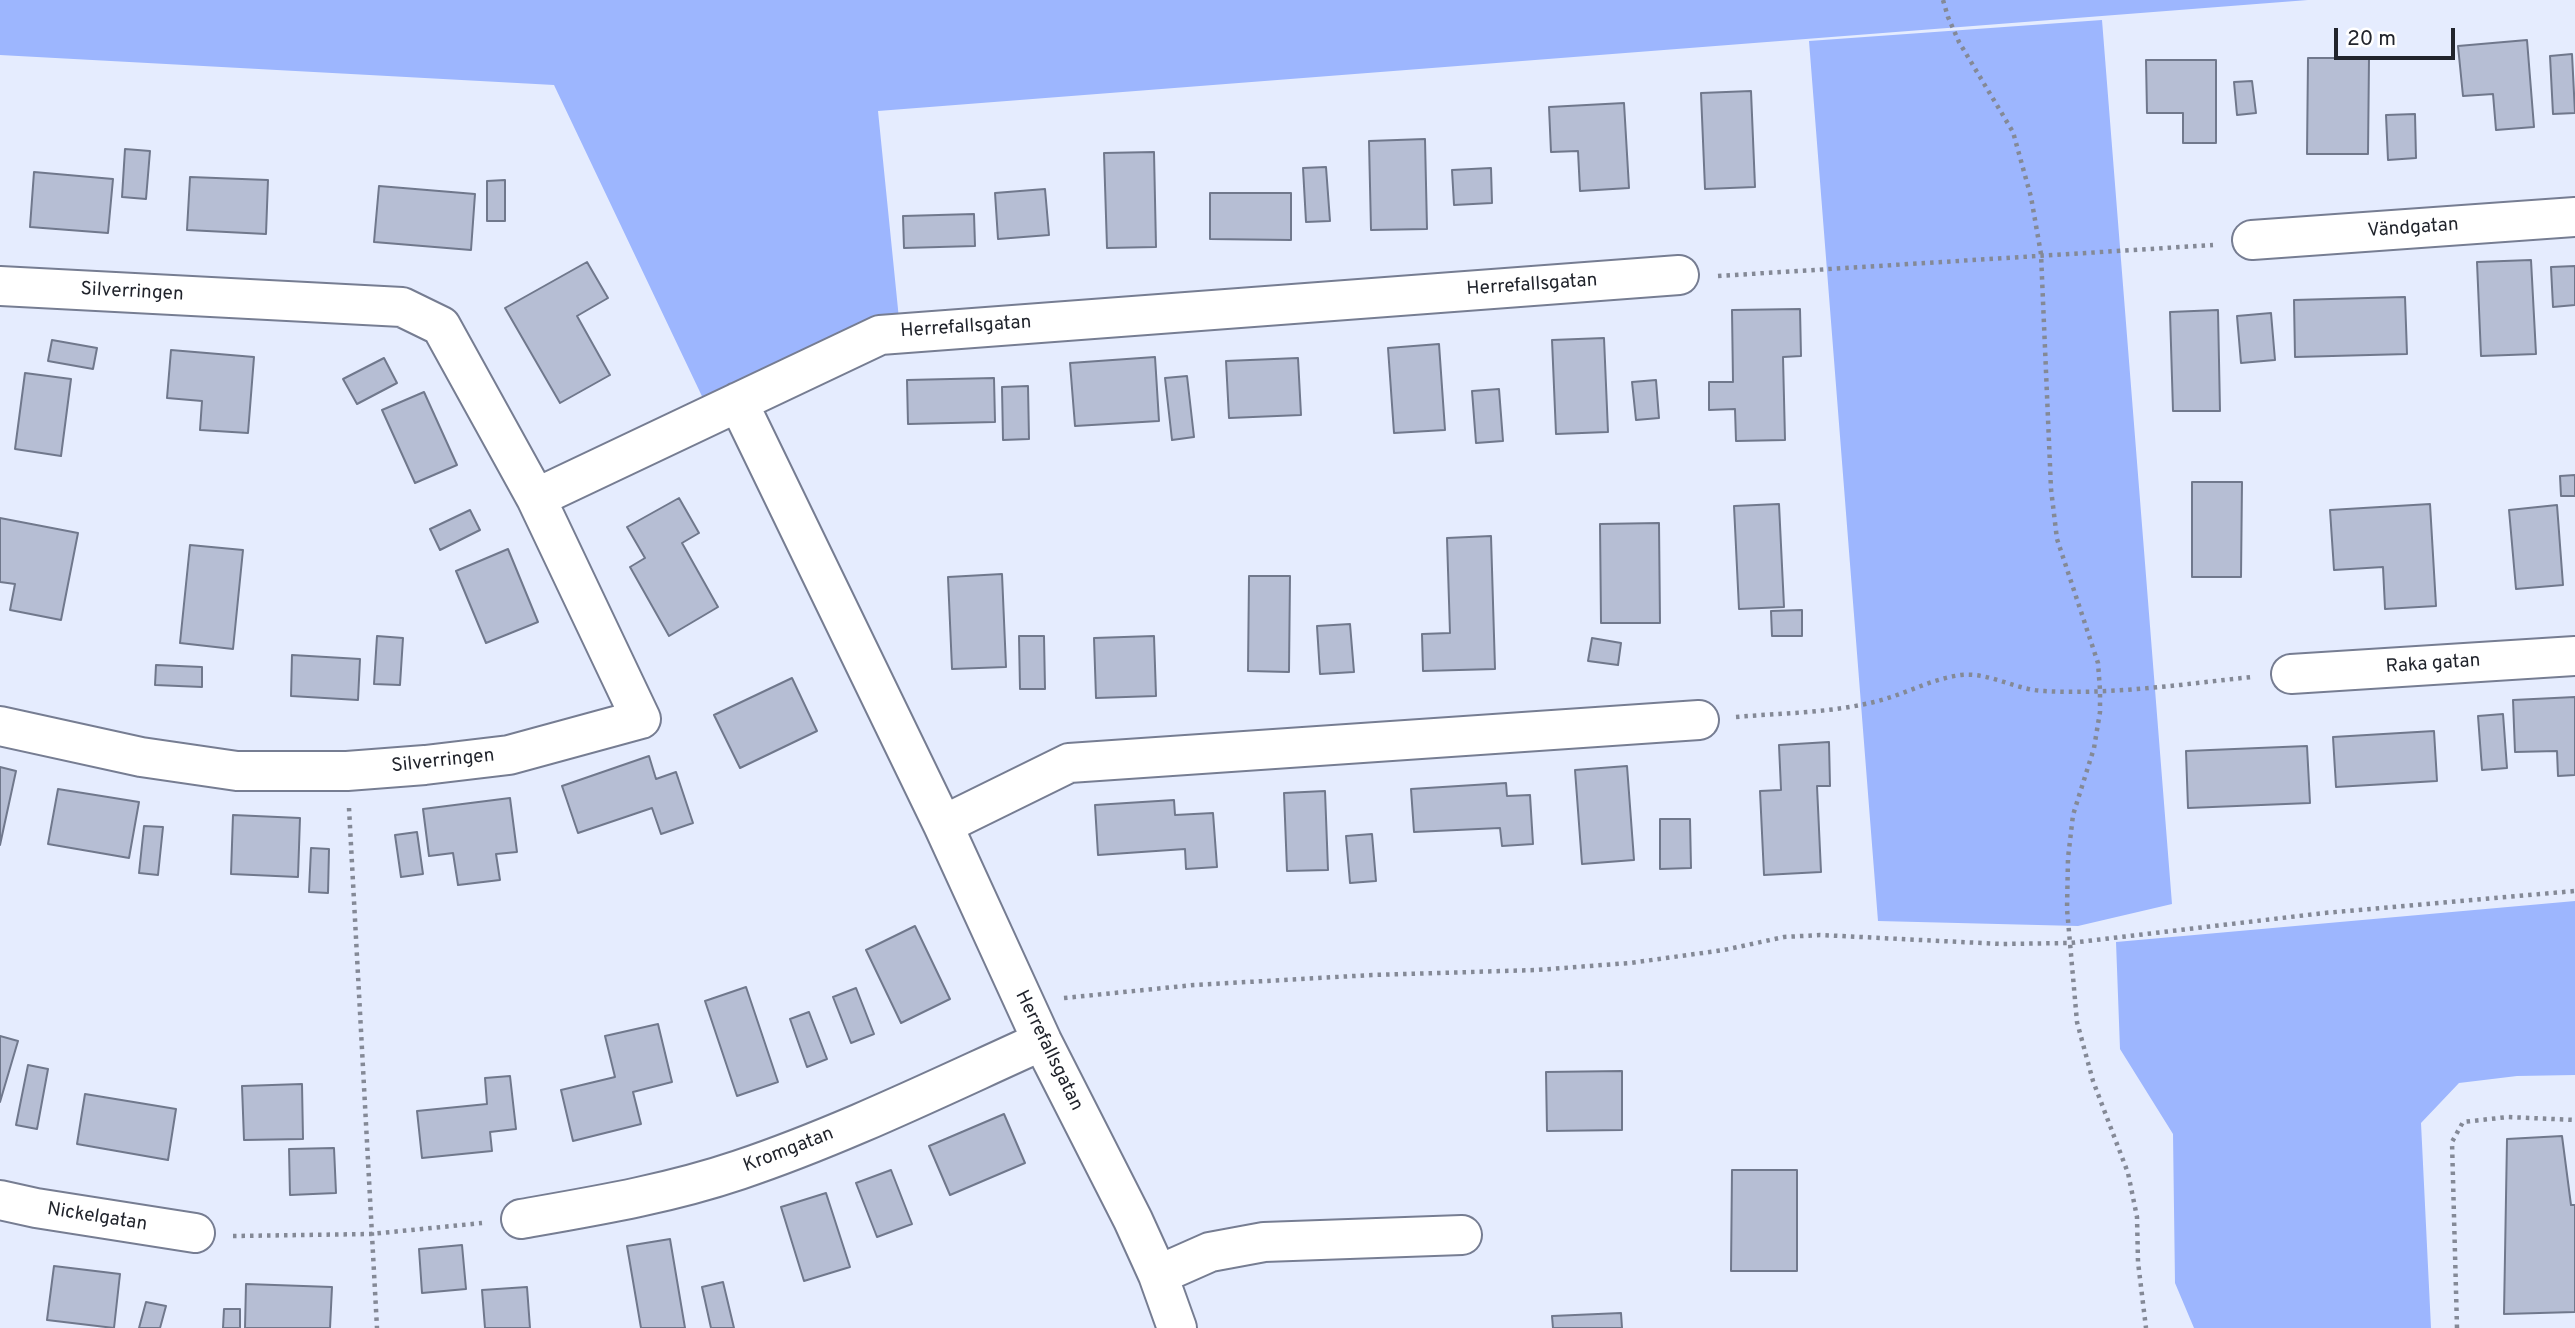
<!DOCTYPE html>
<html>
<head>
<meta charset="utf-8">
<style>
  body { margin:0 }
  #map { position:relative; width:2575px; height:1328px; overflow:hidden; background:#e5ecfe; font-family:Overpass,sans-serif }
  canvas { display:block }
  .scale { position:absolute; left:2334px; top:28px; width:121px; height:32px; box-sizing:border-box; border:4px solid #21242c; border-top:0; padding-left:9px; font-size:21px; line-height:24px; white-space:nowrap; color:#21242c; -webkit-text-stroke:5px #fff; paint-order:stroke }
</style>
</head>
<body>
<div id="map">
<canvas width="2575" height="1328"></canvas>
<div class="scale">20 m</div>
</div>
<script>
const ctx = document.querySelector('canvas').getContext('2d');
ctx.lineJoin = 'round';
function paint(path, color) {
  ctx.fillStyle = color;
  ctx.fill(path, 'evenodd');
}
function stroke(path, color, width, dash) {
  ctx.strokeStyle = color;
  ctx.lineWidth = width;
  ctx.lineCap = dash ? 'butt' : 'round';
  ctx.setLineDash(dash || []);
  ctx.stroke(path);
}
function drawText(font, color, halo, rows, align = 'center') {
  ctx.font = font + ' Overpass,sans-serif';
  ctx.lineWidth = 5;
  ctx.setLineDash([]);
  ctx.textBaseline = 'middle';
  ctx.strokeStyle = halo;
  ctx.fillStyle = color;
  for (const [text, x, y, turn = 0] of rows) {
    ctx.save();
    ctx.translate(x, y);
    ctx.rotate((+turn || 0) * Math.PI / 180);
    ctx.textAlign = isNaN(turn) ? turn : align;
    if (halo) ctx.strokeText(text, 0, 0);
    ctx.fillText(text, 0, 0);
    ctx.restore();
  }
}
paint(new Path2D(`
  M0 0H2308L878 111 899 319 709 411 554 85 0 55Z
  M2102 20 2172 904 2078 926 1878 921 1809 41Z
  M2575 901V1075L2517 1076 2459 1083 2421 1123 2431 1328H2194L2175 1283 2173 1134 2120 1049 2116 942Z`), '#9db6fe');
const building = new Path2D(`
  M2527 40 2534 127 2496 130 2493 94 2463 96 2458 46Z
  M2572 54 2575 113 2553 114 2550 56Z
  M2308 58H2369L2368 154H2307Z
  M2146 60H2216V143H2183V113H2147Z
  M2252 81 2256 113 2237 115 2234 82Z
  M1751 91 1755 187 1705 189 1701 93Z
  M1624 103 1629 188 1580 191 1578 151 1551 152 1549 107Z
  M2415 114 2416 158 2388 160 2386 115Z
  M1425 139 1427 229 1371 230 1369 141Z
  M125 149 150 151 146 199 122 197Z
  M1154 152 1156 247 1107 248 1104 153Z
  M1326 167 1330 221 1306 222 1303 168Z
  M1491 168 1492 203 1454 205 1452 170Z
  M34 172 113 179 108 233 30 227Z
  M190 177 268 180 266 234 187 230Z
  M505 180V221H487V181Z
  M379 186 475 194 471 250 374 242Z
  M1045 189 1049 235 998 239 995 193Z
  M1210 193H1291V240L1210 239Z
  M974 214 975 246 904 248 903 216Z
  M2531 260 2536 354 2481 356 2477 262Z
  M587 262 608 298 577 316 610 375 560 403 505 308Z
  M2575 266V305L2553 307 2551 267Z
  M2405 297 2407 354 2295 357 2294 300Z
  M1800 309 1801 356 1783 357 1785 440 1736 441 1735 409 1709 410V382H1733L1732 310Z
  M2218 310 2220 411H2173L2170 312Z
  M2271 313 2275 360 2241 363 2237 316Z
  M1604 338 1608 432 1556 434 1552 340Z
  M52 340 97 348 93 369 48 361Z
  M1439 344 1445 430 1394 433 1388 348Z
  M171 350 254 357 248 433 200 430 202 401 167 398Z
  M1155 357 1159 421 1075 426 1070 363Z
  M384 358 397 383 357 404 343 379Z
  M1298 358 1301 415 1229 418 1226 361Z
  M25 373 71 379 61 456 15 449Z
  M1187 376 1194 437 1172 440 1165 378Z
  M994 378 995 422 908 424 907 380Z
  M1656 380 1659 418 1636 420 1632 382Z
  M1028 386 1029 439 1003 440 1002 387Z
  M1499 389 1503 441 1476 443 1472 391Z
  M424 392 457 465 415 483 382 410Z
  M2575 475V496H2561L2560 476Z
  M2192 482H2242L2241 577H2192Z
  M679 498 699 533 682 543 718 607 669 636 630 567 645 558 627 527Z
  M1779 504 1784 607 1739 609 1734 506Z
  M2430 504 2436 606 2385 609 2383 567 2334 570 2330 510Z
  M2557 505 2563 585 2516 589 2509 510Z
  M470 510 480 530 440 550 430 529Z
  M0 518 78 533 61 620 10 610 15 584 0 582Z
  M1659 523 1660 623H1601L1600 524Z
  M1491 536 1495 669 1423 671 1422 634 1450 633 1447 538Z
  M190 545 243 550 233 649 180 643Z
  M508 549 538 622 486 643 456 571Z
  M1002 574 1006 667 952 669 948 577Z
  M1249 576H1290L1289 672 1248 671Z
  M1802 610V636H1772L1771 611Z
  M1350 624 1354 672 1320 674 1317 626Z
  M377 636 403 638 400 685 374 684Z
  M1019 636H1044L1045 689H1020Z
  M1154 636 1156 696 1096 698 1094 638Z
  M1592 638 1621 643 1618 665 1588 661Z
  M292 655 360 659 358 700 291 696Z
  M156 665 202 667V687L155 685Z
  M792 678 817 731 740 768 714 715Z
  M2575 697V775L2558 776 2557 751 2515 752 2513 700Z
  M2503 714 2507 768 2482 770 2478 716Z
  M2434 731 2437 781 2336 787 2333 737Z
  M1829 742 1830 786H1817L1821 872 1764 875 1760 791 1781 790 1779 745Z
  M2307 746 2310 803 2188 808 2186 751Z
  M649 756 656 779 676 772 693 823 661 834 652 808 578 833 562 786Z
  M1627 766 1634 860 1582 864 1575 770Z
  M0 767 16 771 0 845Z
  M1506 783 1507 796 1530 795 1533 844 1502 846 1500 828 1414 832 1411 789Z
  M58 789 139 802 129 858 48 844Z
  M1325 791 1328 870 1287 871 1284 793Z
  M510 798 517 852 496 854 500 880 458 885 453 853 429 856 423 809Z
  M1174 800 1175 815 1213 813 1217 867 1186 869 1185 849 1098 855 1095 805Z
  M233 815 300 818 298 877 231 874Z
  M1660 819H1690L1691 868 1660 869Z
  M144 826 163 827 158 875 139 873Z
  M417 832 423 874 401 877 395 835Z
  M1372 834 1376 881 1350 883 1346 836Z
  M311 848 329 849 328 893 309 892Z
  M915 926 950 999 901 1023 866 950Z
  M746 987 778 1082 737 1096 705 1001Z
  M856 988 874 1034 851 1043 833 997Z
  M809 1012 827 1059 807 1067 790 1019Z
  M658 1024 672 1082 633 1092 641 1124 573 1141 561 1090 615 1077 605 1036Z
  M0 1036 18 1041 0 1102Z
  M28 1065 48 1069 37 1129 16 1125Z
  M1622 1071V1130L1547 1131 1546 1072Z
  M510 1076 516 1129 490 1132 492 1151 422 1158 417 1111 487 1104 485 1078Z
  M302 1084 303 1139 244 1140 242 1086Z
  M85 1094 176 1109 168 1160 77 1144Z
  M1004 1114 1025 1163 950 1195 929 1146Z
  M2562 1136 2571 1205H2575V1312L2504 1314 2507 1139Z
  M334 1148 336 1193 290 1195 289 1149Z
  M891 1170 912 1224 877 1237 856 1183Z
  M1732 1170H1797V1271H1731Z
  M826 1193 850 1267 804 1281 781 1207Z
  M670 1239 685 1328H641L627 1246Z
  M462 1245 466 1289 422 1293 419 1249Z
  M54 1266 120 1274 114 1328 47 1320Z
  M723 1282 734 1328H711L702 1287Z
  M246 1284 332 1287 330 1328H245Z
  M527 1287 530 1328H485L482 1290Z
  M146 1302 166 1306 160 1328H139Z
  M224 1309H240V1328H223Z
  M1621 1313 1622 1328H1553L1552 1316Z`);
paint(building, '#b6bed4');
stroke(building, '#70788c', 2);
const minor = new Path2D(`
  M2252 240 2575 217
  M0 286 402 307 441 326 536 498 641 719 509 755 425 765 347 771H237L141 757 0 726
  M738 402 943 825 1042 1041 1133 1220 1158 1275 1177 1328
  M536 498 880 335 1679 275
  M2291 674 2575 656
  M943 825 1069 763 1699 720
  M0 1200 36 1208 195 1233
  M521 1219C595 1206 668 1194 739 1170 843 1135 942 1086 1042 1041
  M1158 1275 1210 1252 1264 1242 1462 1235`);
stroke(minor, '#767d92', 42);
stroke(new Path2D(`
  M1943 0 1948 17 1959 42 2013 132 2031 197 2041 254 2051 489 2057 539 2098 663 2100 690V712L2094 748 2073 815 2068 858 2067 909 2077 1022 2093 1081 2128 1173 2137 1217 2138 1262 2146 1328
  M1718 276 2213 245
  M1736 717C1781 713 1830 713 1874 702 1904 695 1930 679 1961 675 1989 672 2016 690 2044 691 2113 695 2183 684 2252 677
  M349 808 377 1328
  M1064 998 1194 985 1372 975 1536 970 1630 963 1724 950 1784 937 1820 935 2002 944 2070 943 2324 913 2575 891
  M233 1236 371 1234 482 1223
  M2457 1328 2452 1142 2463 1122 2508 1117 2575 1120`), '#848996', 4.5, [3.5, 5]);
stroke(minor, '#fff', 38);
drawText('19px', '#21242c', '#fff', [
  ["Vändgatan",2413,229,-4],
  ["Herrefallsgatan",1532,286,-4],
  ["Silverringen",132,293,3],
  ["Herrefallsgatan",966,328,-4],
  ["Raka gatan",2433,665,-4],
  ["Silverringen",443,762,-6],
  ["Herrefallsgatan",1048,1051,64],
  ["Kromgatan",789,1151,-21],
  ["Nickelgatan",97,1218,9]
]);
</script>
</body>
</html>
